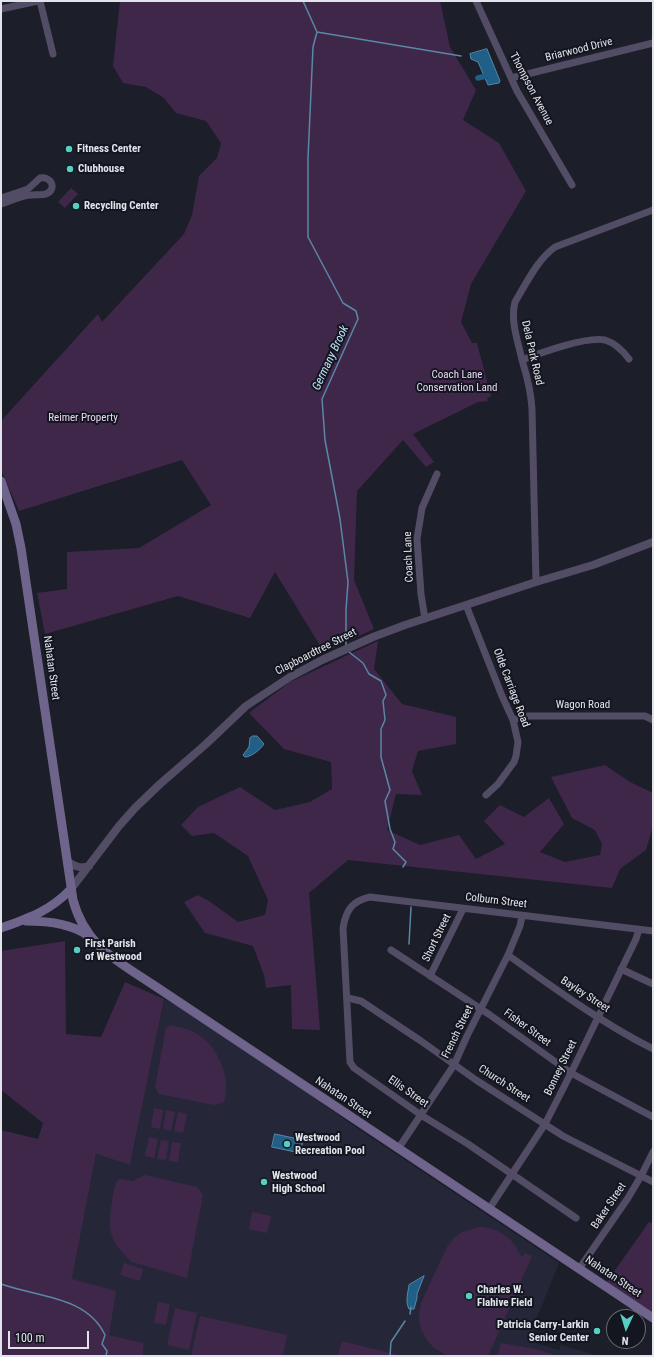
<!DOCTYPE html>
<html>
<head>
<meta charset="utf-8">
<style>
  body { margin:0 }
  #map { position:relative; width:654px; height:1357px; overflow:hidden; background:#1c1e29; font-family:"Roboto Condensed",sans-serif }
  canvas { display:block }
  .frame { position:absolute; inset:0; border:2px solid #e2e4ec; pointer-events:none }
  .north { position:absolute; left:606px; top:1309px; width:40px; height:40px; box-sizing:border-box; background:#13151f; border:1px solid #666871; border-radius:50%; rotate:184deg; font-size:11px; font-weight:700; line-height:16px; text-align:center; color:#e2e4ec }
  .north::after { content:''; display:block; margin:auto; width:14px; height:18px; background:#56cec2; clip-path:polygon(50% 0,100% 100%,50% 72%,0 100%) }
  .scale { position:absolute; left:8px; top:1331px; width:81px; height:18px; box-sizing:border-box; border:2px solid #e2e4ec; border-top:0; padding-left:5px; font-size:12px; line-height:14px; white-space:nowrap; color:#e2e4ec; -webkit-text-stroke:3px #13151f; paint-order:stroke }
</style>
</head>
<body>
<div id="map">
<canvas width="654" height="1357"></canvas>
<div class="frame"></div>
<div class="north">N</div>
<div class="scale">100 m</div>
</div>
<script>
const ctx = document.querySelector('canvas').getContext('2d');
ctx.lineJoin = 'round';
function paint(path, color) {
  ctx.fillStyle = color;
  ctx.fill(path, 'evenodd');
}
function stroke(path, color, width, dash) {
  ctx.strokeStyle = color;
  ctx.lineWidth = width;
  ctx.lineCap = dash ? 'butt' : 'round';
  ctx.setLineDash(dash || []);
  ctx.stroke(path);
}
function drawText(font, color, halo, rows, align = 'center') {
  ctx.font = font + ' "Roboto Condensed",sans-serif';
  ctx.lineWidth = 4;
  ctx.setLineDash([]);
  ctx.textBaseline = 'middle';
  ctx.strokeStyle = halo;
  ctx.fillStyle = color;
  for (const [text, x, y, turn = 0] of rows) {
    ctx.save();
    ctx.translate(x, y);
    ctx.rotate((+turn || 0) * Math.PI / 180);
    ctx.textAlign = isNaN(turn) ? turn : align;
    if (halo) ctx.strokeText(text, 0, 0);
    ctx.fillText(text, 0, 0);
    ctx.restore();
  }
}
paint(new Path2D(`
  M164 999 180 1007 288 1079 354 1126 559 1263 536 1320 532 1342 559 1350 561 1345 599 1356H402L342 1341 337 1356H146L143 1355 144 1343 109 1335 72 1279 96 1154 130 1165Z`), '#252738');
paint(new Path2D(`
  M120 1H440L450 47 476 90 463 120 499 143 526 191 471 284 461 322 472 343H477L491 396 487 398 488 401 478 402 413 434 434 462 426 467 403 440 357 491 354 580 374 629 324 652 275 572 250 618 178 596 45 634 37 593 67 589V552L139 548 211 505 182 460 19 511 1 470V421L98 314 102 322 184 234 192 215 199 176 217 158 221 143 206 121 176 113 164 98 146 87 123 83 113 66Z
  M71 188 78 194 65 208 58 202Z
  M378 641 374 669 402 704 456 717V744L418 751 412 771 422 795 396 794 387 830 420 845 459 835 476 859 505 844 484 821 500 805 524 817 549 798 564 824 540 852 565 862 600 855 602 844 595 830 572 818 551 777 605 765 630 782 653 793V825L646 850 620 869 612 888 348 860 309 893 320 1030 292 1029 291 985 266 988 264 975 253 946 205 933 184 902 198 895 209 901 238 922 265 915 268 900 248 856 214 833 192 836 181 825 198 807 240 787 275 810 310 802 332 789 331 762 284 749 249 713 290 682Z
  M65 941 66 1034 101 1037 125 982 164 999 130 1165 96 1154 72 1279 116 1291 109 1335 144 1343 143 1354 146 1356H1V1130L38 1139 43 1123 1 1090V951Z
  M170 1025C178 1027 186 1028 194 1032 217 1044 232 1077 224 1102L214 1105 159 1094 155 1087 166 1028Z
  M154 1108 163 1110 160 1129 151 1127Z
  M166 1110 175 1112 171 1131 163 1129Z
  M178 1112 187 1114 183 1133 174 1131Z
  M149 1137 158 1139 154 1158 145 1156Z
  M161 1140 169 1141 166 1160 157 1159Z
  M172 1142 181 1143 178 1162 169 1161Z
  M145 1175 197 1187 203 1195 187 1278 132 1262C110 1242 107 1231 112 1202 113 1195 114 1187 117 1181L120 1179 133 1181Z
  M252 1212 271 1216 267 1233 249 1229Z
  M649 1222 653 1224V1314L606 1283Z
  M480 1227C499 1228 513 1238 521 1256L523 1257 525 1253 532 1256 488 1356H447L433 1347 427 1340 421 1329 419 1318 421 1303 447 1247 453 1239 462 1232Z
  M124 1263 143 1269 140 1281 120 1275Z
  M158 1302 170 1304 166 1325 154 1323Z
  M175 1308 197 1313 189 1350 167 1345Z
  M200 1316 287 1335 283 1356H191Z
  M342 1341 395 1354 402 1356H337Z
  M501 1343 536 1349 552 1354 554 1356H497Z`), '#3f274a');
const water = new Path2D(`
  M487 49 500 81 499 83 488 85 478 62 471 59 470 54Z
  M253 736H257L264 744C260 750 251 757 245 757L243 755 249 747 250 738Z
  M275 1134 303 1140 300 1153 272 1147Z
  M424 1276 417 1294V1298L414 1309H409C405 1301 408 1293 409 1285Z`);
paint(water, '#1f5f88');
stroke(water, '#5a87a6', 1);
stroke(new Path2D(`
  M303 1 317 32 313 47 308 158V237L343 303 356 311 358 319 322 399 325 440 340 519 348 582 346 610V645
  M317 32 461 56
  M349 652 363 663 369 674 381 681 386 695 383 701 385 720 381 729V757L390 790 385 801 390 829 395 842 393 849 406 862 403 867
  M409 944 411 907
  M1 1284C37 1297 87 1296 105 1335L102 1344 107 1351 106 1356
  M410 1314 411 1307
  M390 1356 391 1342 405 1321`), '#5a87a6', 1.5);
stroke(new Path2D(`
  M478 78 486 76`), '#1f5f88', 5.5);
stroke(new Path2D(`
  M40 1 53 54
  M476 1 517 91 572 185
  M1 9 38 1
  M511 78 653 43
  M1 198 28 189 40 178C50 176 57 187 48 193 43 196 37 194 32 195 22 195 11 201 1 204
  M522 360C540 353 587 336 605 340 615 343 623 351 629 359
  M536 582 532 409C531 392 527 376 522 360 518 341 510 321 515 302 526 284 537 260 555 247L653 210
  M466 605 502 696 513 720 518 742 516 756 514 762 498 784 486 795
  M425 619 421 594 417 539 422 508 437 474
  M513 720 527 716H645L653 720
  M391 950 490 1015 571 1073 653 1117
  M508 955C555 989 602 1023 653 1049
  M621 969 653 984
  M430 976 463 909
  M348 998 361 1001 421 1041 476 1080 563 1136 653 1182
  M398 1149 454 1065 467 1036 508 955 520 926 522 916
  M489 1209 545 1124 571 1073 636 939 639 929
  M576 1218 468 1144 421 1115 354 1068 350 1062 343 928C346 910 352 901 370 897L653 931
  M579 1269 628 1198 641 1176 653 1152`), '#524c65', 7);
stroke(new Path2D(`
  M67 861C74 866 80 869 89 866
  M71 889 119 826 135 808 160 784 206 744 246 706 290 677 322 660 373 637 405 625 536 582 593 565 653 542`), '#524c65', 8);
stroke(new Path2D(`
  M1 481 16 524 21 548 73 900C85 945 116 960 152 984L653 1318
  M26 921C47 921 70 923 87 935
  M1 928C29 918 50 911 71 889`), '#6f658c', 9);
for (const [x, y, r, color] of [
  [69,149,4,"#56cec2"],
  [70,169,4,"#56cec2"],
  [76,206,4,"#56cec2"],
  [77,950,4,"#56cec2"],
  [287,1144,4,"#56cec2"],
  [264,1182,4,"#56cec2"],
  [469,1296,4,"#56cec2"],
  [597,1331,4,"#56cec2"]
]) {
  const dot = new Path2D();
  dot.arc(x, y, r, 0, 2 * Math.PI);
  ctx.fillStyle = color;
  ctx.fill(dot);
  stroke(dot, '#13151f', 1.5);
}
drawText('11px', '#e2e4ec', '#13151f', [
  ["Briarwood Drive",579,50,-14],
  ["Thompson Avenue",531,89,62],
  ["Dela Park Road",532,353,77],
  ["Coach Lane",409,557,-92],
  ["Clapboardtree Street",316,652,-27],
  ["Nahatan Street",51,668,82],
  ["Olde Carriage Road",511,688,69],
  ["Wagon Road",583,705],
  ["Colburn Street",496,901,7],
  ["Short Street",437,938,-64],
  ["Bayley Street",585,995,33],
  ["Fisher Street",527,1028,36],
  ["French Street",458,1032,-64],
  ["Bonney Street",561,1068,-64],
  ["Church Street",504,1084,33],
  ["Ellis Street",408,1092,35],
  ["Nahatan Street",343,1098,34],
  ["Baker Street",609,1206,-56],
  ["Nahatan Street",613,1277,34]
]);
drawText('bold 11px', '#e2e4ec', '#13151f', [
  ["Fitness Center",77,149],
  ["Clubhouse",78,169],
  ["Recycling Center",84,206],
  ["First Parish",85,944],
  ["of Westwood",85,957],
  ["Westwood",295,1138],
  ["Recreation Pool",295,1151],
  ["Westwood",272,1176],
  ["High School",272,1189],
  ["Charles W.",477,1290],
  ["Flahive Field",477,1303],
  ["Patricia Carry-Larkin",589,1325,"right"],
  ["Senior Center",589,1338,"right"]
], 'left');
drawText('11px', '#ebd6f6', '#13151f', [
  ["Coach Lane",457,375],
  ["Conservation Land",457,388],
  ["Reimer Property",83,418]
]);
drawText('italic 12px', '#c3e4fd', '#13151f', [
  ["Germany Brook",331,358,-65]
]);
</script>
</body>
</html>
